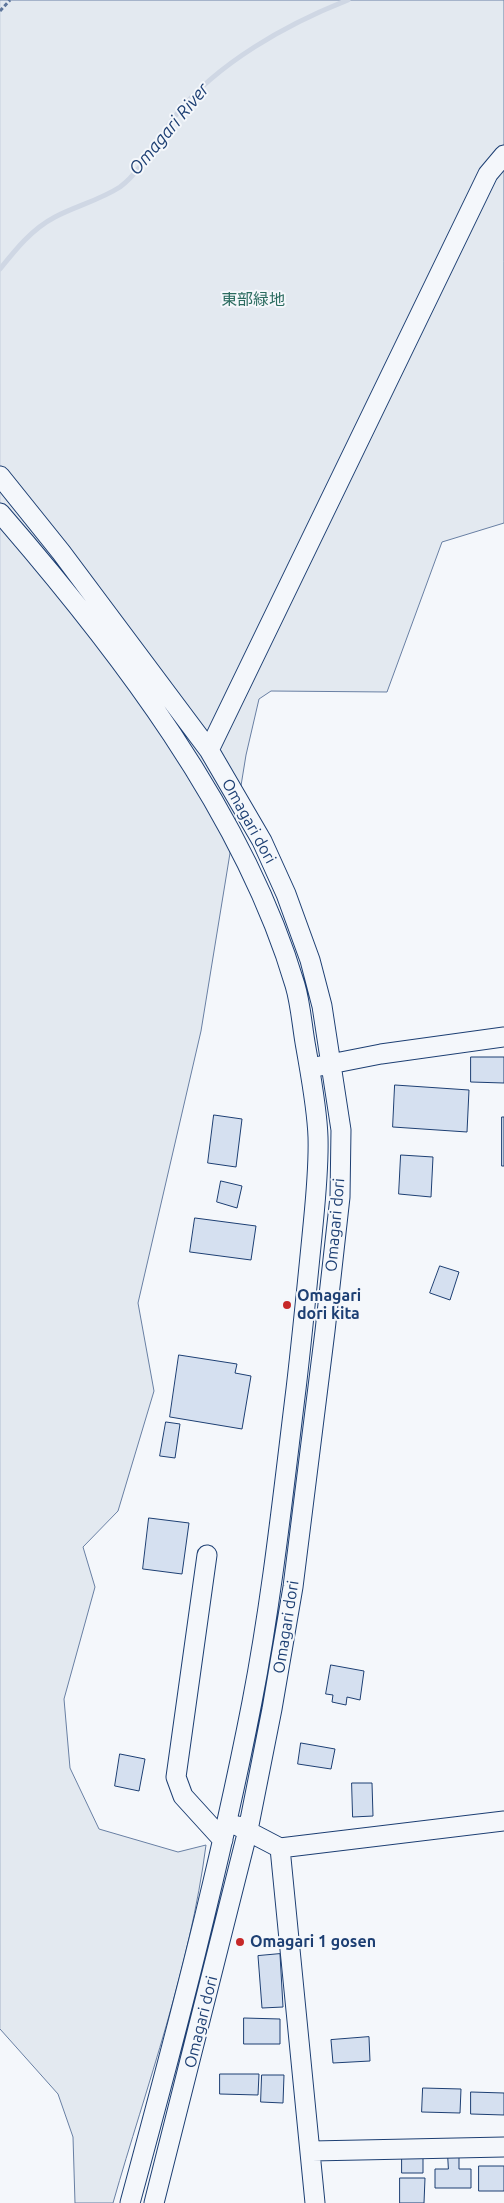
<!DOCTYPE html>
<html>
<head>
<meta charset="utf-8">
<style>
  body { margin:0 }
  canvas { display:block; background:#f4f7fb }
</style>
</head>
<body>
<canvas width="504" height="2203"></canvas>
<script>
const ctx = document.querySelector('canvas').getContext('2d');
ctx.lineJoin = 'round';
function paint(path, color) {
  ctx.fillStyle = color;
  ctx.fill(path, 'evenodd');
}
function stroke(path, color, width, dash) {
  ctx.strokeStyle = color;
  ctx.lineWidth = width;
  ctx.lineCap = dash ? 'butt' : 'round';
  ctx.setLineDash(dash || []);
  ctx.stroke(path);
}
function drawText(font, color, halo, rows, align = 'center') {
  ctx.font = font + ' Ubuntu,"Noto Sans JP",sans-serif';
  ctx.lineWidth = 4;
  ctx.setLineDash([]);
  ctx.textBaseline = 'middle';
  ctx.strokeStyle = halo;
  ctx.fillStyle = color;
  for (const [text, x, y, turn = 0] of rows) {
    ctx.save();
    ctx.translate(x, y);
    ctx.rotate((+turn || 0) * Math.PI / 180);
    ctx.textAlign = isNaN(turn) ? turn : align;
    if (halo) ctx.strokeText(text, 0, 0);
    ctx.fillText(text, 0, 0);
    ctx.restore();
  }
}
const green = new Path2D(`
  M0 0H504V523L442 542 387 692 271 691 259 699 246 755 201 1031 138 1303 154 1391 118 1511 83 1547 95 1587 64 1699 70 1768 99 1829 178 1852 206 1845C190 1968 147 2084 113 2203H75L73 2137 58 2094 0 2029Z`);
paint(green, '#e3e9f0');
stroke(green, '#687fa3', 1);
stroke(new Path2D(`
  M0 269C16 249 32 229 55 217 76 206 100 200 120 187 142 171 159 136 176 115 217 63 287 24 348 0`), '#cfd7e4', 5);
const building = new Path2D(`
  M471 1057H504V1083L471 1082Z
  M395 1085 469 1090 467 1132 393 1127Z
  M214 1115 242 1119 236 1167 208 1163Z
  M502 1117H504V1166H502Z
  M401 1155 433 1157 431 1197 399 1194Z
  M221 1181 242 1186 237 1208 217 1202Z
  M195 1218 256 1226 251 1260 190 1252Z
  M440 1266 459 1272 450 1300 430 1293Z
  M179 1355 237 1364 235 1373 251 1376 242 1429 170 1417Z
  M166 1422 180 1424 175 1458 160 1456Z
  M149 1518 189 1523 182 1574 143 1569Z
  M331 1665 364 1671 360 1700 347 1697 346 1705 332 1702 333 1695 326 1694Z
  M301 1743 335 1749 331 1769 298 1764Z
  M120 1754 145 1759 139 1791 115 1786Z
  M352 1783H372L373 1816 353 1817Z
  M280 1954 283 2007 262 2008 258 1956Z
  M244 2018 280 2019V2044H244Z
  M369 2037 370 2061 333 2063 331 2040Z
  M220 2074H259L258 2095 220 2094Z
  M262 2075H284L283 2103 261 2102Z
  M423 2088 461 2089 460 2113 422 2112Z
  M471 2092 504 2093V2115L471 2114Z
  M448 2155H459V2169H471V2188H435V2169H448Z
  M402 2158H423V2173H402Z
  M479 2166H504V2191H479Z
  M400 2178H425L424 2203H400Z`);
paint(building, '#d5e0f0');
stroke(building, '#1d3f73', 1);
const minor = new Path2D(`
  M0 476 61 552 209 750 262 841 286 894 310 960 322 1006 341 1130 340 1197 325 1331 293 1587 272 1709 248 1830 154 2203
  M0 513C117 648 244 812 295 985 301 1005 302 1027 306 1048 311 1077 317 1108 318 1137 319 1170 315 1204 312 1236 307 1287 302 1338 296 1389 283 1494 272 1599 252 1702 219 1871 175 2037 130 2203
  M209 750 488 174 504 155
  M320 1066 381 1054 504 1037
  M207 1555 176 1777 183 1796 223 1840
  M238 1826 280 1848 504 1821
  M280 1848 315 2203
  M312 2151 504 2147`);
stroke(minor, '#1d3f73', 21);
stroke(new Path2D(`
  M0 11 10 0`), '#5e769c', 3, [4, 2.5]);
stroke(minor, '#f4f7fb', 19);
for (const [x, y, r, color] of [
  [287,1305,5,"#c62828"],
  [240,1942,5,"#c62828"]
]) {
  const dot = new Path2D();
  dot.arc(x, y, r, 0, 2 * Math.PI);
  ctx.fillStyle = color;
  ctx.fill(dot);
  stroke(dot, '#f4f7fb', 2);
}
drawText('16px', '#2c6c60', '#f4f7fb', [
  ["東部緑地",253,300]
]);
drawText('16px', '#1d3f73', '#f4f7fb', [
  ["Omagari dori",249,821,61],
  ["Omagari dori",335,1225,-85],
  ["Omagari dori",286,1627,-81],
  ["Omagari dori",201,2022,-76]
]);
drawText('bold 16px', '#1d3f73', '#f4f7fb', [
  ["Omagari",297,1296],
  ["dori kita",297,1314],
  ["Omagari 1 gosen",250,1942]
], 'left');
drawText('italic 18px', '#1d3f73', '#f4f7fb', [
  ["Omagari River",169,129,-50]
]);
</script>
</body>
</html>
